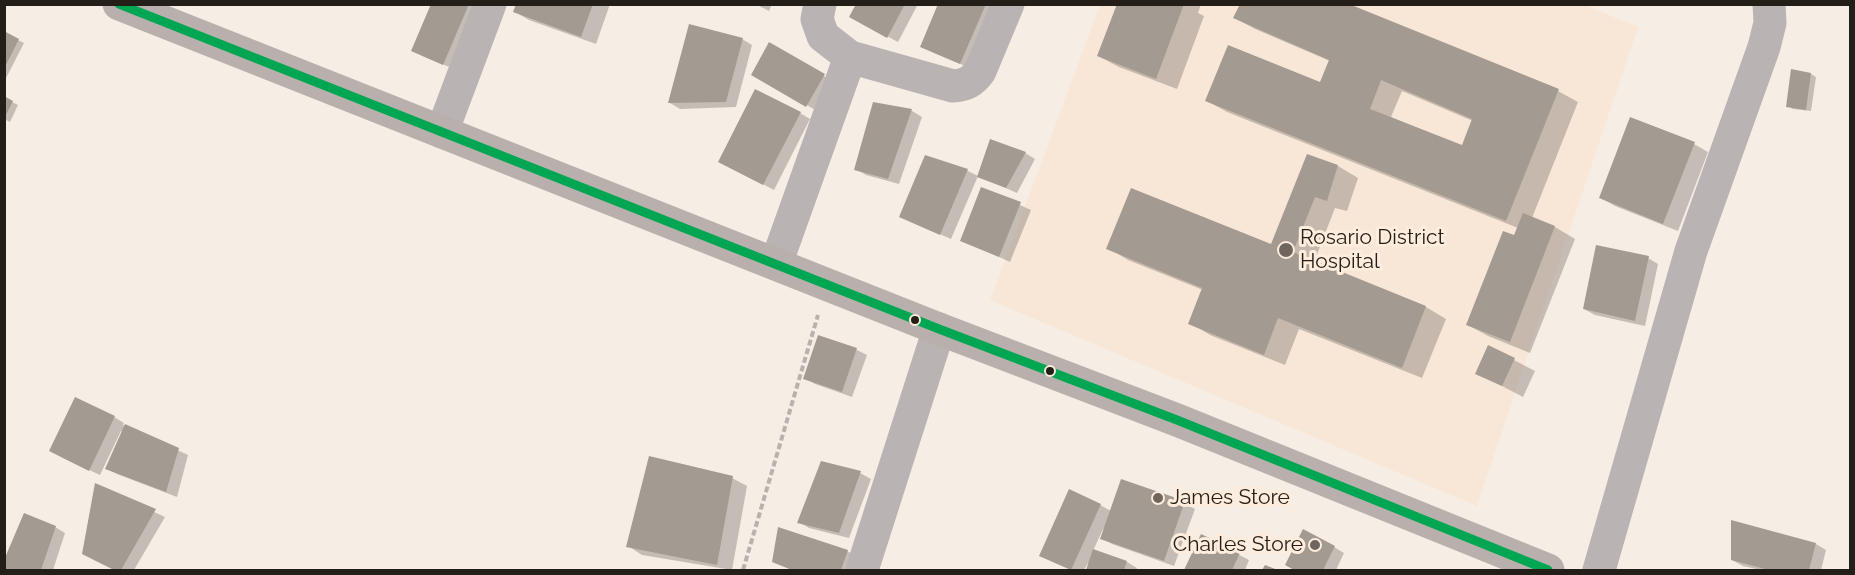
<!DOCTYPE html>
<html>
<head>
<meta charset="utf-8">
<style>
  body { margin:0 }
  #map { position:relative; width:1855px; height:575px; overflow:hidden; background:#f6ede4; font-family:Raleway,sans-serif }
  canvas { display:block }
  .frame { position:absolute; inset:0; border:6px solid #241e18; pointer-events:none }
</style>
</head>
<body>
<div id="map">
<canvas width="1855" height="575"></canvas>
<div class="frame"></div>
</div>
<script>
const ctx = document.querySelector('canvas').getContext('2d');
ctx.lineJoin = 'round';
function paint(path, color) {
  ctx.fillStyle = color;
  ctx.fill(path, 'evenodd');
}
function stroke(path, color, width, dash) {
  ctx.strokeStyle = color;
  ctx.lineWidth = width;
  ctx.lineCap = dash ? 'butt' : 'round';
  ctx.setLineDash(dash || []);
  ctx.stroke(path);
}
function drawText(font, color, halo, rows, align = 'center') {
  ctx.font = font + ' Raleway,sans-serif';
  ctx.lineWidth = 6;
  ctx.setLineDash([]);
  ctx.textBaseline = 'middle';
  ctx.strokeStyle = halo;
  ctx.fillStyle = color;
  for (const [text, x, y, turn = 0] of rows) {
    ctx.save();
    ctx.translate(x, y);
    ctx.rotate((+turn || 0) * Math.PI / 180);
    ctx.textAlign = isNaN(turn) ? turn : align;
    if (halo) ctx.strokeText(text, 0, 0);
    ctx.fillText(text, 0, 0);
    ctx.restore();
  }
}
paint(new Path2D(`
  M1582 4 1638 27 1477 506 990 300 1100 5Z`), '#f8e7d7');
paint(new Path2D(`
  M433 4H482L454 69 423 56Z
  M517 4H610L596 44 529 20 515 12Z
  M755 4H772L769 11Z
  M858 4H918L898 42 851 17Z
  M940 4H999L970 68 932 52Z
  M1118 4H1201L1198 13 1204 16 1177 89 1119 67 1098 56Z
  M1235 18 1558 91 1578 102 1532 218 1555 227 1575 239 1530 353 1488 336 1468 325 1518 228 1227 112 1207 101 1321 83 1330 61 1255 29ZM1402 91 1473 121 1463 147 1391 117Z
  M4 33 24 43 4 82Z
  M742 39 752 45 736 107 680 109 670 103Z
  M770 44 834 82 817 111 753 74Z
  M1811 74 1816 77 1811 111 1793 109 1788 106Z
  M4 98 18 105 10 122 4 119Z
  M874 103 912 111 922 117 899 184 866 175 856 169Z
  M800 113 810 119 774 190 730 167Z
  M1694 144 1708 152 1678 231 1615 206 1601 198Z
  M1025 153 1035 159 1017 193 978 176Z
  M1308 156 1338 166 1358 178 1347 211 1335 208 1314 262 1426 307 1446 319 1422 378 1299 329 1285 365 1210 335 1190 323 1203 290 1128 260 1108 248 1272 246Z
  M925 157 968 171 978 176 951 239 901 217Z
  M982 188 1031 210 1010 262 962 240Z
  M1648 258 1658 264 1645 326 1595 315 1584 309Z
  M819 337 857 350 867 355 852 397 815 384 805 378Z
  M1489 347 1535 371 1523 397 1477 373Z
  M114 417 124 423 123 425 188 455 177 497 117 474 107 468 123 432 121 431 100 475 61 457Z
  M860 473 871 479 849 538 809 528 799 522Z
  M732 478 747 486 732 570 642 555 628 546Z
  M96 485 165 517 134 570H116L94 560Z
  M1184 503 1195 509 1174 566 1112 544 1102 538 1105 529H1103L1093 551 1127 562 1137 568 1136 570H1087L1090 564 1088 563 1084 570H1072L1051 561 1100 505 1111 511Z
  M55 527 65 533 53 570H4V564Z
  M1202 536 1249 560 1245 570H1186Z
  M1816 544 1826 550 1821 570H1761L1743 566 1732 560Z
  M1334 547 1344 553 1336 570H1296L1287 565Z
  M847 551 858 557 853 570H792L785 567Z`), '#0003');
paint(new Path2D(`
  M431 4H469L443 65 411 51Z
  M516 4H593L581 37 513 12Z
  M856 4H905L887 38 849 17Z
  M938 4H986L960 64 920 47Z
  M1117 4H1184L1156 79 1097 56Z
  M1240 4H1349L1559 89 1506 221 1205 101 1228 45 1320 82 1329 60 1233 18ZM1381 80 1472 119 1462 145 1370 109Z
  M689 24 743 38 726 102 668 103Z
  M4 31 19 39 4 69Z
  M769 42 825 74 806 107 751 75Z
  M1791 69 1811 73 1806 110 1786 107Z
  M755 89 801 112 763 185 718 162Z
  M4 96 13 101 4 119Z
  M873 102 912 109 888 179 854 170Z
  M1630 117 1695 142 1663 224 1599 198Z
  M990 139 1026 152 1006 188 977 177Z
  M1307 154 1338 165 1327 201 1315 197 1293 252 1426 306 1402 368 1278 318 1264 355 1188 324 1202 288 1106 249 1131 188 1271 244Z
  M925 155 968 169 940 235 899 217Z
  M981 187 1021 202 999 257 960 241Z
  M1523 213 1555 226 1510 342 1466 325 1503 231 1514 235Z
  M1596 245 1649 256 1635 321 1583 309Z
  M818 335 857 348 842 392 803 379Z
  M1488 345 1515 358 1502 386 1475 374Z
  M75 397 115 416 89 471 49 451Z
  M125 424 179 448 166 492 105 469Z
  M649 456 733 476 717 565 626 547Z
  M821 461 861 471 839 533 797 523Z
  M1121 479 1185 501 1164 561 1100 539Z
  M95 483 156 509 121 570H114L82 554Z
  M1069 489 1101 504 1071 570 1039 556Z
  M24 513 56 526 41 570H4V560Z
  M1731 520 1816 543 1809 570H1769L1731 560Z
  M778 527 848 550 841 570H792L772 562Z
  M1303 529 1335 546 1323 570H1294L1285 565Z
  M1201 534 1240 553 1232 570H1184Z
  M1093 549 1127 561 1124 570H1086Z
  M1265 565 1278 570H1262Z`), '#a39a92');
stroke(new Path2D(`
  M743 570 818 315`), '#b8b2ae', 4, [6, 3]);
stroke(new Path2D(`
  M820 4 817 19 823 36 850 57 953 86C966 85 972 82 980 71L1008 4
  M442 132 490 4
  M776 264 850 57
  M862 570 939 329
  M1599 570 1691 251 1764 47 1770 23 1769 4`), '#bab3b3', 33);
stroke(new Path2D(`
  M119 4 939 329 1177 420 1548 570`), '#b9b0ad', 33);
stroke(new Path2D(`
  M119 4 939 329 1177 420 1548 570`), '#00a651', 9);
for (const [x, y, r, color] of [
  [1286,250,8,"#6e665f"],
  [915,320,5,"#241e18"],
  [1050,371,5,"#241e18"],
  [1158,498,6,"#6e665f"],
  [1315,545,6,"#6e665f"]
]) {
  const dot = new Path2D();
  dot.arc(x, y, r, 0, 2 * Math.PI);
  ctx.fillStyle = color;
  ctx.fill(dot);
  stroke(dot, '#feecdc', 2);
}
drawText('21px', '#241e18', '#feecdc', [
  ["Rosario District",1300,238],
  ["Hospital",1300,262],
  ["James Store",1170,498],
  ["Charles Store",1303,545,"right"]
], 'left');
</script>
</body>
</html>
